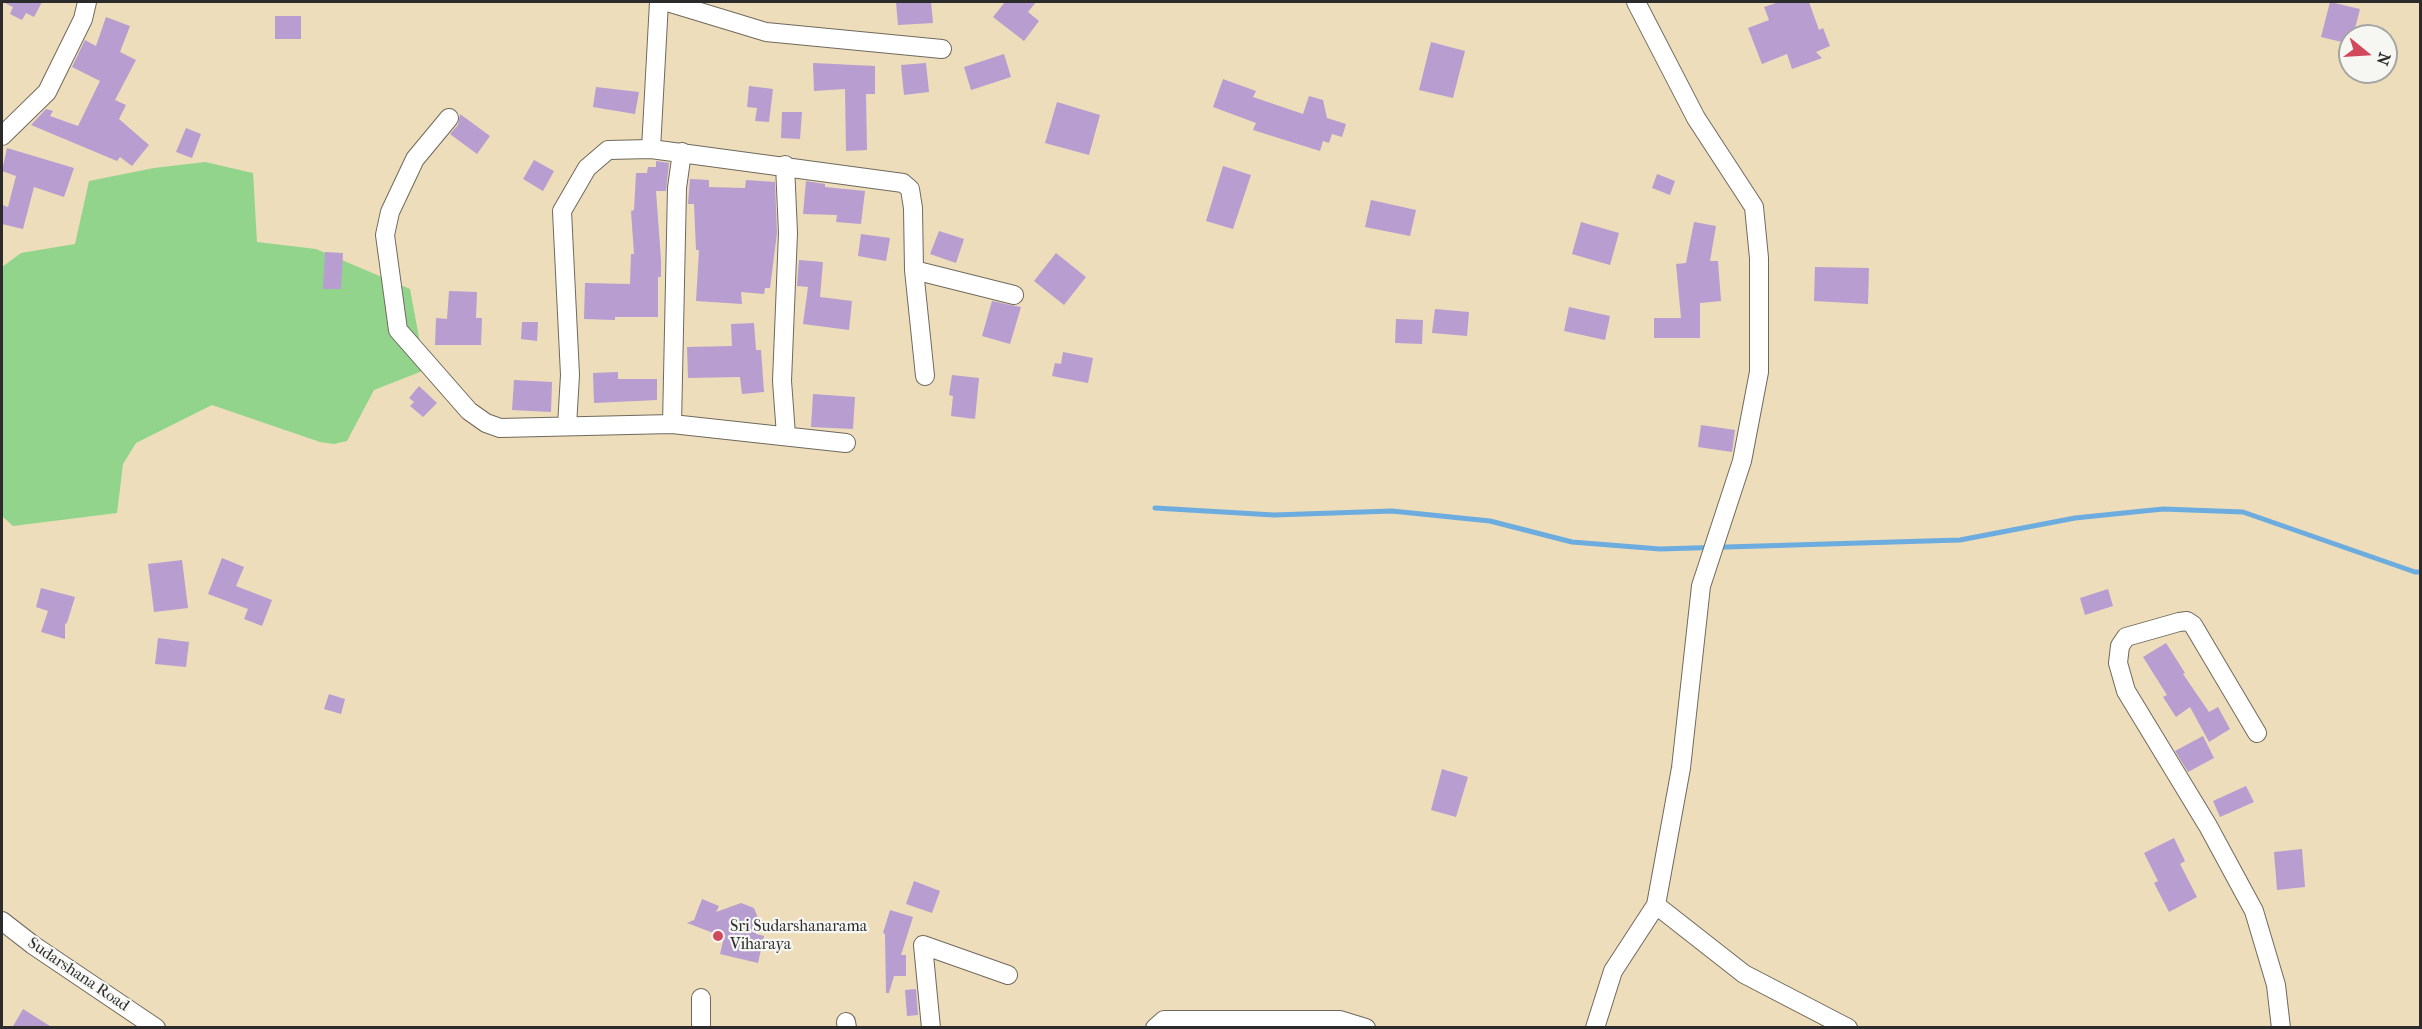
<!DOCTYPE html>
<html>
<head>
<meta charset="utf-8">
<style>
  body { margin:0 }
  #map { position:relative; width:2422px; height:1029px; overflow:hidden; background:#edddbb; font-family:"IM FELL French Canon",serif }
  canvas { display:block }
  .frame { position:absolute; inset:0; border:3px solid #2b2b2b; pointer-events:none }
  .north { position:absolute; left:2338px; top:24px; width:60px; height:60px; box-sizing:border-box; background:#f6f6f2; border:2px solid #a5a5a2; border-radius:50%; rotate:108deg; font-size:16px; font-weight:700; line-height:24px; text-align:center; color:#2b2b2b }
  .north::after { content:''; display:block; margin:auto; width:21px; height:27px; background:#d1495b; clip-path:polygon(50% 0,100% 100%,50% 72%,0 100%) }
</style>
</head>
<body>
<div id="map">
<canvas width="2422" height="1029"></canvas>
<div class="frame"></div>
<div class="north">N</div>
</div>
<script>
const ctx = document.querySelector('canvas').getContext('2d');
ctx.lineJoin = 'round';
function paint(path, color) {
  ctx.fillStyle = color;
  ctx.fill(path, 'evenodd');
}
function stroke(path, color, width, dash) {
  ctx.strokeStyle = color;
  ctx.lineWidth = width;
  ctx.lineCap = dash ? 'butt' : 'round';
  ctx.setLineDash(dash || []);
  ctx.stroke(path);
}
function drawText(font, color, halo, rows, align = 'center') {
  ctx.font = font + ' "IM FELL French Canon",serif';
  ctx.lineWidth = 4.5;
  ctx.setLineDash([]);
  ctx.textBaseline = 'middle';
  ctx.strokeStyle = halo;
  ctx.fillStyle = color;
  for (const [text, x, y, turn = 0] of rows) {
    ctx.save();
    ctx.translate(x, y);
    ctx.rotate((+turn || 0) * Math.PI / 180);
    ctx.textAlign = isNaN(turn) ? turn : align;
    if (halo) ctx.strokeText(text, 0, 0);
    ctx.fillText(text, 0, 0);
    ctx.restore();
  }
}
paint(new Path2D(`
  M205 162 253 173 257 242 316 249 410 289 425 370 374 390 347 441 334 444 320 442 212 405 136 443 123 464 117 513 13 526 2 516V267L21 253 75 244 89 181 154 168Z`), '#92d48b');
stroke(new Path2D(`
  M1155 508 1274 515 1392 511 1490 521 1572 542 1660 549 1960 540 2075 518 2163 509 2243 512 2415 572H2420`), '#6cacdf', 5);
paint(new Path2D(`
  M3 2H42L34 17 26 13 22 20 10 14 13 7Z
  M896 2H931L933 23 898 25Z
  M1005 2H1036L1028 12 1039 21 1024 41 993 17Z
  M1779 2H1809L1819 30 1823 28 1830 46 1816 52 1822 58 1792 69 1787 54 1762 64 1748 28 1769 20 1764 7Z
  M2330 2 2360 9 2353 36H2350V44L2321 37Z
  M275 16H301V39H275Z
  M106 17 130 26 120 52 136 60 115 100 126 105 119 119 149 145 132 166 120 157 117 161 31 125 46 109 53 111 50 116 78 126 100 81 72 67 85 40 96 46Z
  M1431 42 1465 51 1453 98 1419 90Z
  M1004 54 1011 77 971 90 964 67Z
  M813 63 875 66V94H866L867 150 846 151 845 89 814 91Z
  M926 63 929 92 904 95 901 65Z
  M1223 79 1256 91 1253 97 1303 114 1309 96 1323 100 1327 118 1346 124 1342 137 1332 134 1329 143 1323 141 1320 151 1253 130 1256 123 1213 107Z
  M749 86 773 89 769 122 755 121 757 108 747 107Z
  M596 87 639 92 635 114 593 107Z
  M1057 102 1100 115 1089 155 1045 143Z
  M782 112H802L800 139 781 138Z
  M460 114 490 136 477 154 450 134 458 125Z
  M186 128 201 134 192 158 176 152Z
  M7 148 74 168 64 197 34 187 23 229 2 224V205L8 207 16 176 2 171Z
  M534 160 554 171 543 191 523 179Z
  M656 161 669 163 666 191H656L661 260V277H658V317H615V320L584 319 585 283 630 284 631 254H634L631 211 634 210 636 173H647L648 167H656Z
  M1223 166 1251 175 1233 229 1206 221Z
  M1657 174 1675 181 1670 195 1652 188Z
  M690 179 709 180V187L745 188 746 180 775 182 777 233 770 288H765L764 294 741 292 742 304 696 301 699 250H696L694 204H688Z
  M806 181 825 184V187L865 191 861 224 836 222 837 215 803 214Z
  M1371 200 1416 210 1410 236 1365 227Z
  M1581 222 1619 233 1610 265 1572 254Z
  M1694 222 1716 226 1710 261H1718L1721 301 1700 303V338H1654V318H1681L1676 264 1686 263Z
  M939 231 964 239 956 263 930 254Z
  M861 234 890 238 886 261 858 256Z
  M325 252 343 253 341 289H323Z
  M1056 253 1086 277 1064 305 1034 281Z
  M799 260 823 262 820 297 852 301 849 330 803 324 808 287 797 286Z
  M1815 267 1869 268 1868 304 1814 301Z
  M449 291 477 292 476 318H482L481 345H435L436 318 447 319Z
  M992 301 1021 307 1010 344 982 336Z
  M1569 307 1610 316 1605 340 1564 331Z
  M1435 309 1469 312 1467 336 1432 333Z
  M1396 319 1423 320 1422 344 1395 343Z
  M522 322H538L537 341 521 339Z
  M754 323 756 350H761L764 392 742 394 740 377 688 378 687 347 732 346 731 324Z
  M1063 352 1093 358 1088 383 1052 376 1055 363 1061 364Z
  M618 372V379H657V400L594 403 593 373Z
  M952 375 979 378 975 419 951 416 953 396 949 395Z
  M514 380 552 382 551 412 512 410Z
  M419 386 437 403 423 417 410 406 414 402 409 398Z
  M813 394 855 397 853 429 811 427Z
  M1701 425 1735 430 1732 452 1698 447Z
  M222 558 244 567 236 586 272 600 262 626 244 619 248 609 208 594Z
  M182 560 188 608 154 612 148 564Z
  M41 588 75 597 67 623 65 624V639L41 632 48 611 36 607Z
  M2108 589 2113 606 2085 615 2080 598Z
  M158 638 189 642 186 667 155 664Z
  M2166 643 2185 673 2183 674 2209 712 2218 707 2230 729 2209 742 2190 707 2176 717 2163 697 2167 695 2143 657Z
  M329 694 345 699 341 714 324 709Z
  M2203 736 2214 758 2188 772 2175 751Z
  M1442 769 1468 777 1456 817 1431 810Z
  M2246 786 2254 802 2220 817 2213 801Z
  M2174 838 2185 861 2180 864 2197 897 2169 912 2154 883 2158 881 2144 853Z
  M2302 849 2305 887 2277 890 2274 852Z
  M914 881 940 891 932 913 906 904Z
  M702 899 719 906 716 912 741 903 754 908 758 918 756 934 764 936 758 963 720 954 724 937 687 923 694 920Z
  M890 910 913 917 901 955H906V976H894L889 993H886L885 934 883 933Z
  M916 989 918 1015 907 1016 905 990Z
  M23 1009 53 1028H12Z`), '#b79dd0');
const minor = new Path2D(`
  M667 2 766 32 942 49
  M449 118 415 159 390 212 385 235 398 330 469 411 486 423 500 428 672 424 846 443
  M2 136 47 92 83 19 87 2
  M651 149 659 2
  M785 165 788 233 782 381 786 435
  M914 270 1014 295
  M672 424 677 188 682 152
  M567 426 570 375 562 211 587 168 608 150 651 149 903 183 910 189 913 208 914 270 925 376
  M2257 733 2193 625 2187 621 2179 622 2126 637 2120 646 2118 663 2126 691 2208 826 2254 911 2276 985 2281 1028
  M1656 905 1744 974 1848 1028
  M2 921 33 945 156 1028
  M701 998V1028
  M846 1022 847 1028
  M931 1028 923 945 1008 975
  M1155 1028 1164 1020H1340L1366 1028
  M1595 1028 1613 971 1656 905 1681 768 1701 586 1742 461 1759 372V258L1754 207 1696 118 1636 2`);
stroke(minor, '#6f695d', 20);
stroke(minor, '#fff', 18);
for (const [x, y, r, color] of [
  [718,936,6,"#d1495b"]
]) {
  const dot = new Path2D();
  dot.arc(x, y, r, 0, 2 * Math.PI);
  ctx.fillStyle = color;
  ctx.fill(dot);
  stroke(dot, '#f6f6f2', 2);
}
drawText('16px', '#2b2b2b', '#f6f6f2', [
  ["Sri Sudarshanarama",730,927],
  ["Viharaya",730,945]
], 'left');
drawText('16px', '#2b2b2b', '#f6f6f2', [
  ["Sudarshana Road",78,975,34]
]);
</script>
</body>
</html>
